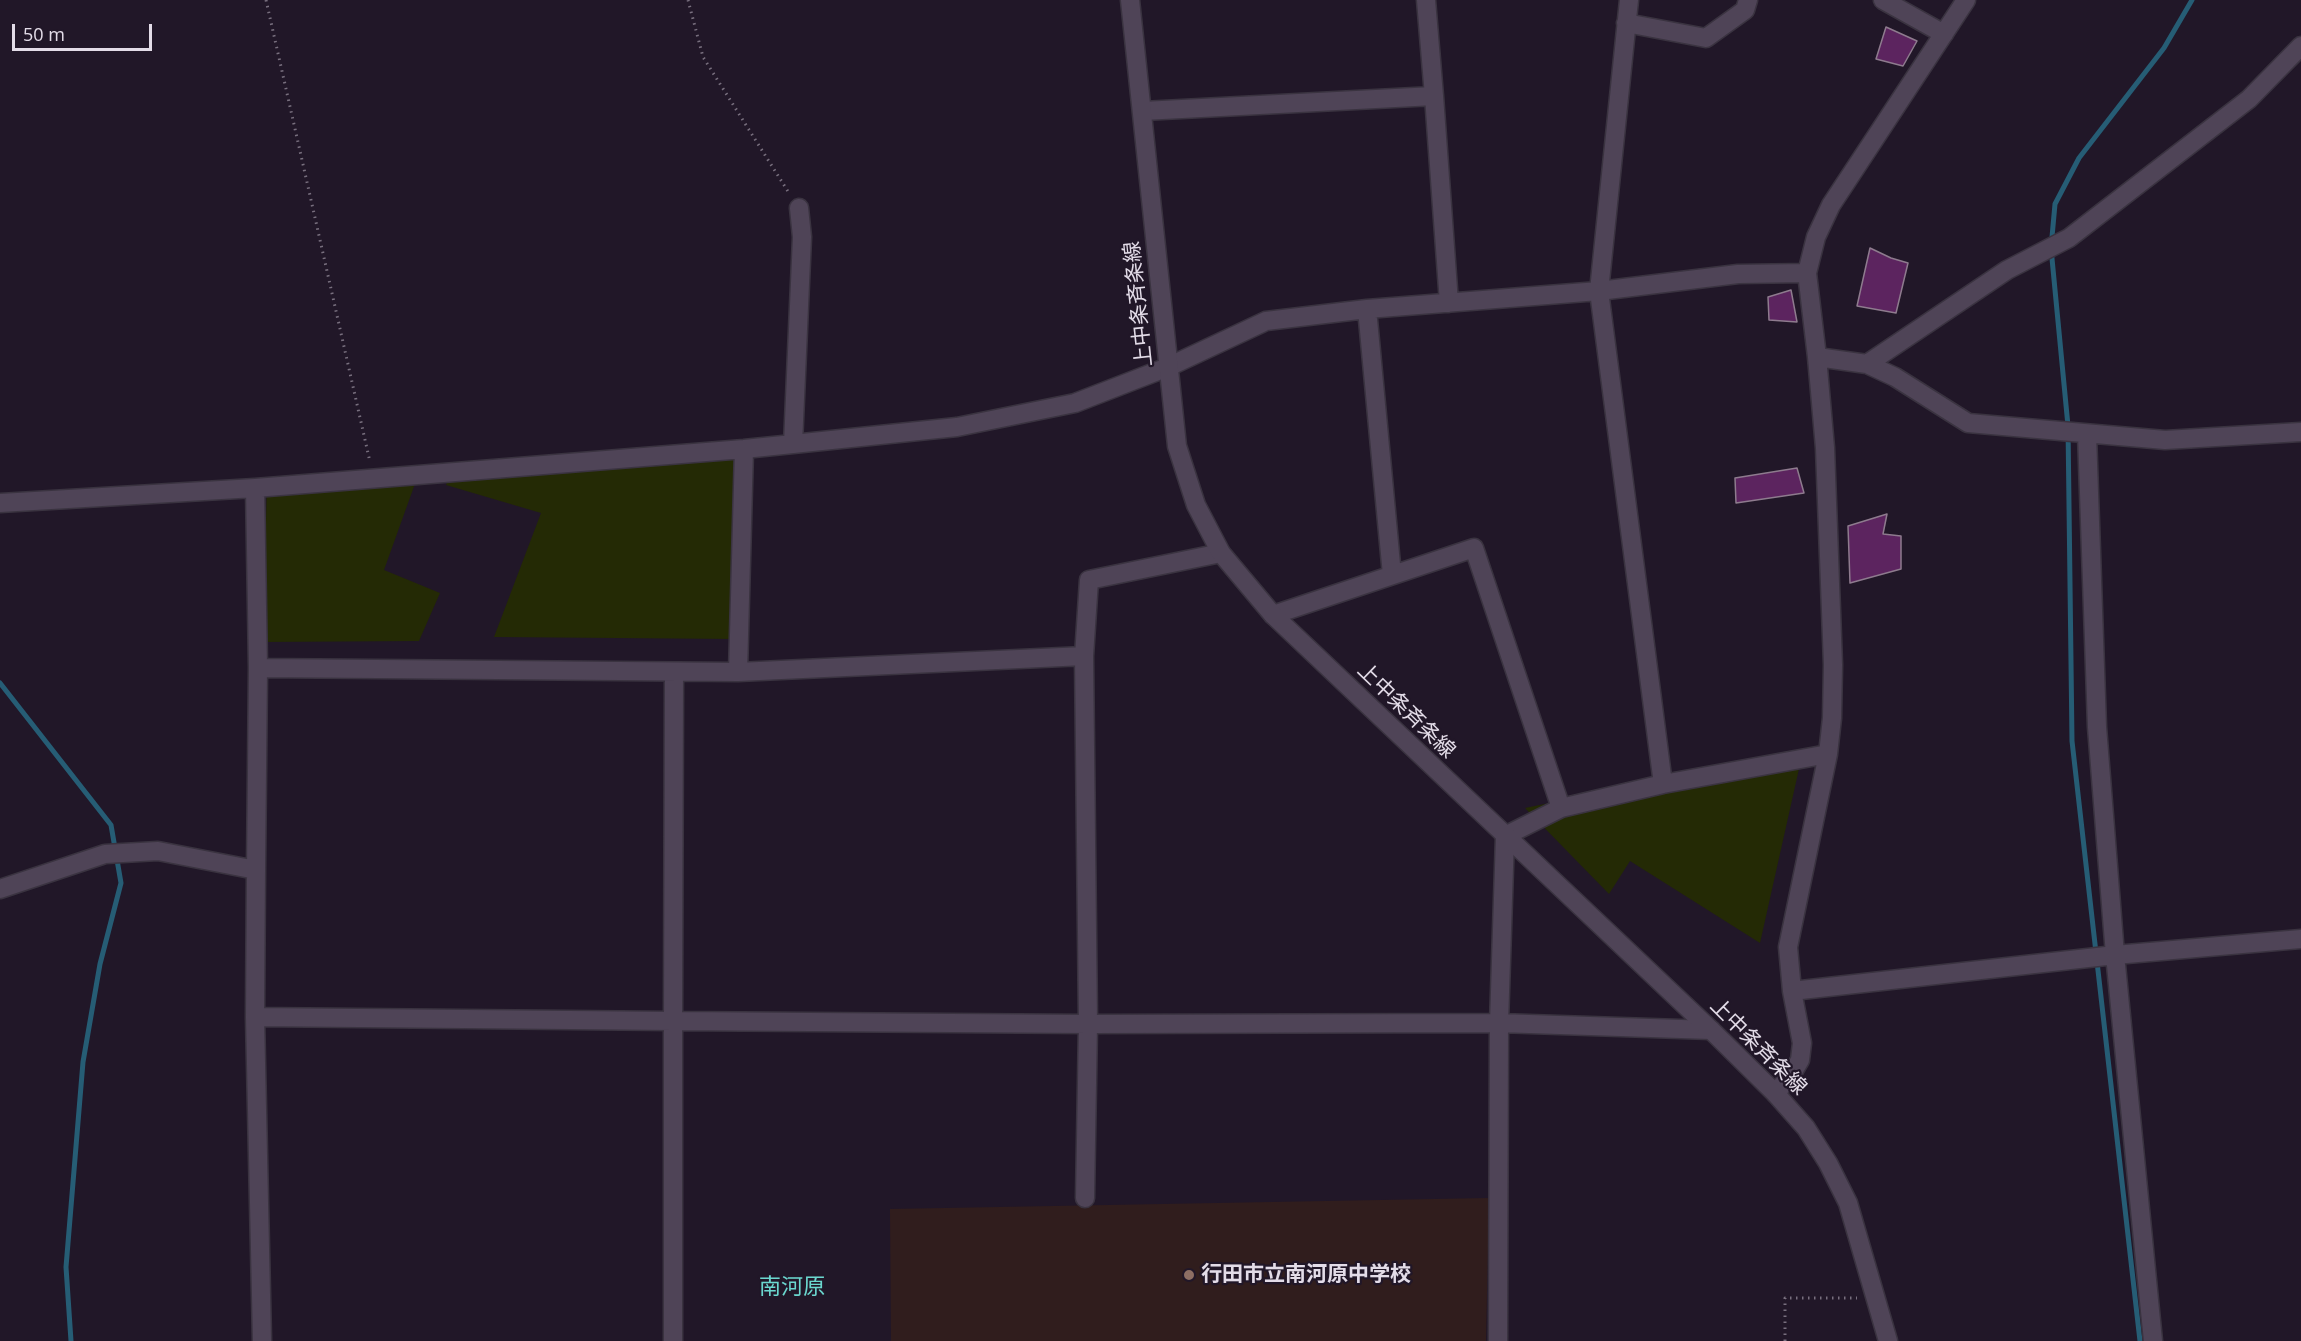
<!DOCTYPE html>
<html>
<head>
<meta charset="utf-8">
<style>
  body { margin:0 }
  #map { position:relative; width:2301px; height:1341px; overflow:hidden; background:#211728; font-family:"Open Sans",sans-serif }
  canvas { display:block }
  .scale { position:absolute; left:12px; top:24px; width:140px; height:27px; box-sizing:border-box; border:3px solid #e3dce8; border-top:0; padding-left:8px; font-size:18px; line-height:21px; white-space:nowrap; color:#e3dce8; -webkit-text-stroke:4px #211728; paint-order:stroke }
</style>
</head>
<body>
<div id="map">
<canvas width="2301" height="1341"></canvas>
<div class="scale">50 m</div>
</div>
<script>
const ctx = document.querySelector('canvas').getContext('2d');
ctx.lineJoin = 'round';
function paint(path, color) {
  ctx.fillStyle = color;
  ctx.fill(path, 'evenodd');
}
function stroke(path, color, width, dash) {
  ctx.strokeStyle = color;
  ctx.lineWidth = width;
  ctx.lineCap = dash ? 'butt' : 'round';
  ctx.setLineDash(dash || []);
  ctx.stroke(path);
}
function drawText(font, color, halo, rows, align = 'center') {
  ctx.font = font + ' "Open Sans","Noto Sans JP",sans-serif';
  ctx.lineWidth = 4.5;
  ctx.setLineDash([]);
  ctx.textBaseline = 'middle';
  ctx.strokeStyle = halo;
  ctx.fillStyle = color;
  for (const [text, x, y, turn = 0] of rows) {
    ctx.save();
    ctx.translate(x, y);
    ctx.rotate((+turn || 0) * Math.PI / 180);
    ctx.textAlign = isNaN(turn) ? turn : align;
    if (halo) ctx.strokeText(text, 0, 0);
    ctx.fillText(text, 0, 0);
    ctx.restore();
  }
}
paint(new Path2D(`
  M1489 1198 1486 1341H891L890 1209Z`), '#301d1d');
paint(new Path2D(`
  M736 442 735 639 494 637 541 513 446 485 455 462Z
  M421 467 384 570 440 593 419 641 263 642 267 481Z
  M1803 751 1760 943 1630 861 1609 894 1525 808Z`), '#242a05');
stroke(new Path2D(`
  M0 683 111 825 121 883 100 964 83 1062 66 1267 71 1341
  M2140 1341 2072 741 2068 426 2051 248 2055 204 2079 158 2164 48 2192 0`), '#265d75', 5);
const building = new Path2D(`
  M1886 27 1917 41 1903 66 1876 59Z
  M1870 248 1891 258 1908 263 1896 313 1857 306Z
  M1791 290 1797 322 1769 320 1768 297Z
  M1797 468 1804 493 1736 503 1735 478Z
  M1887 514 1883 534 1901 536V569L1850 583 1848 526Z`);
paint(building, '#5c245f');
stroke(building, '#8e7b8e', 1.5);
const street = new Path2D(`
  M1426 0 1434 96
  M1629 0 1599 291 1663 784
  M1883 0 1944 34
  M1626 23 1706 38 1745 10 1748 0
  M1143 111 1434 96 1449 303
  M799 208 802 237 793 444 957 427 1075 403 1168 367 1266 321 1367 309 1599 291 1738 274 1807 273
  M1367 309 1392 575
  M1817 357 1867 364 2007 270 2069 238 2249 99 2301 46
  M1867 364 1895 377 1968 423 2165 440 2301 432
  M2087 434 2097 727 2115 955 2153 1341
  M0 503 255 488 744 449 793 444
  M1273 615 1474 548 1561 808
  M258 668 738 672 1084 656
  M738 672 744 449
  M256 870 255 1017 262 1341
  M0 889 105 854 158 851 256 870 258 668 255 488
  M1792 991 2115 955 2301 939
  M255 1017 673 1021 674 672
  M1711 1030 1499 1023 1505 836 1561 808 1663 784 1828 754
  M1775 1093 1790 1077 1800 1060 1802 1043 1792 991 1788 947 1828 754 1832 718 1833 665 1825 448 1817 357 1807 273 1816 237 1831 205 1966 0
  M1085 1198 1088 1024 1084 656 1089 580 1221 553
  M673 1341V1021L1088 1024 1499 1023 1498 1341`);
const secondary = new Path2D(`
  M1130 0 1177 446 1196 505 1221 553 1273 615 1711 1030 1775 1093 1806 1128 1828 1163 1848 1203 1888 1341`);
stroke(street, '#3a3340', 21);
stroke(secondary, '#3a3340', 21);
stroke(new Path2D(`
  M266 0 370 462
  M688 0 703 57 789 193
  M1785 1341V1298H1857`), '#786f7e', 3, [1.5, 4.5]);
stroke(street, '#4f4457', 18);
stroke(secondary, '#4f4457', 18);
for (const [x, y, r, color] of [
  [1189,1275,6,"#8d6e63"]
]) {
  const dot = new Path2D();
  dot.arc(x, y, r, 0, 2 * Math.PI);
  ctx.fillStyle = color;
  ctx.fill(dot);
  stroke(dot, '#211728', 2);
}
drawText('21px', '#e3dce8', '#211728', [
  ["上中条斉条線",1139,304,-96],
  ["上中条斉条線",1406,711,44],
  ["上中条斉条線",1758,1047,45]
]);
drawText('bold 21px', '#e3dce8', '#211728', [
  ["行田市立南河原中学校",1201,1275]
], 'left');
drawText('22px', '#6bd7cf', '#211728', [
  ["南河原",792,1288]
]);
</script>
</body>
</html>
